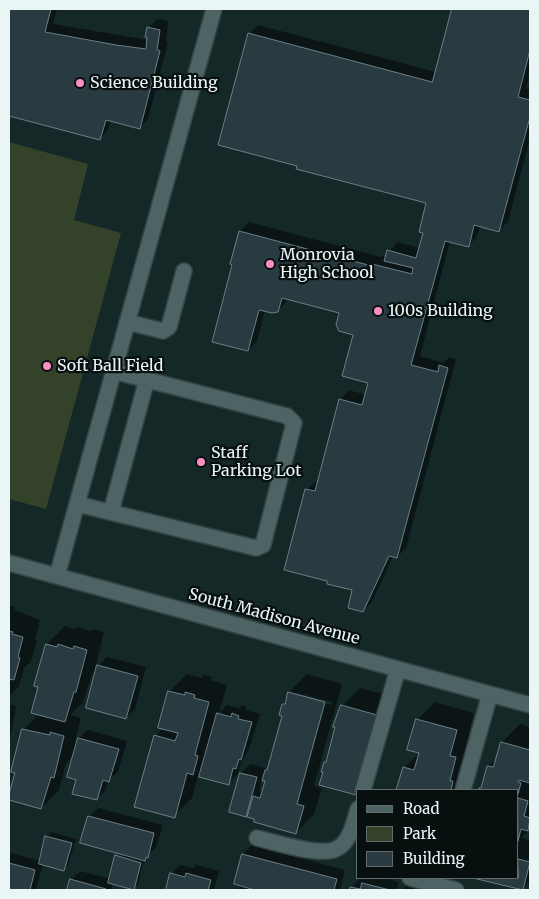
<!DOCTYPE html>
<html>
<head>
<meta charset="utf-8">
<style>
  body { margin:0 }
  #map { position:relative; width:539px; height:899px; overflow:hidden; background:#152828; font-family:Merriweather,serif }
  canvas { display:block }
  .frame { position:absolute; inset:0; border:10px solid #eaf6f6; pointer-events:none }
  .legend { position:absolute; left:356px; top:789px; width:162px; height:90px; box-sizing:border-box; background:#070f0f; border:1px solid #626b6b; margin:0; padding:6px 9px; list-style:none; font-size:15px; color:#eaf6f6 }
  .legend li { display:flex; align-items:center; gap:10px; height:25px }
  .legend b { width:25px; border:1px solid #626b6b }
</style>
</head>
<body>
<div id="map">
<canvas width="539" height="899"></canvas>
<div class="frame"></div>
<ul class="legend">
<li><b style="height:6px;background:#4e6363"></b>Road</li>
<li><b style="height:14px;background:#34422a"></b>Park</li>
<li><b style="height:14px;background:#293a41"></b>Building</li>
</ul>
</div>
<script>
const ctx = document.querySelector('canvas').getContext('2d');
ctx.lineJoin = 'round';
function paint(path, color) {
  ctx.fillStyle = color;
  ctx.fill(path, 'evenodd');
}
function stroke(path, color, width, dash) {
  ctx.strokeStyle = color;
  ctx.lineWidth = width;
  ctx.lineCap = dash ? 'butt' : 'round';
  ctx.setLineDash(dash || []);
  ctx.stroke(path);
}
function drawText(font, color, halo, rows, align = 'center') {
  ctx.font = font + ' Merriweather,serif';
  ctx.lineWidth = 4.5;
  ctx.setLineDash([]);
  ctx.textBaseline = 'middle';
  ctx.strokeStyle = halo;
  ctx.fillStyle = color;
  for (const [text, x, y, turn = 0] of rows) {
    ctx.save();
    ctx.translate(x, y);
    ctx.rotate((+turn || 0) * Math.PI / 180);
    ctx.textAlign = isNaN(turn) ? turn : align;
    if (halo) ctx.strokeText(text, 0, 0);
    ctx.fillText(text, 0, 0);
    ctx.restore();
  }
}
paint(new Path2D(`
  M9 142 88 164 74 220 121 233 46 509 9 499Z`), '#34422a');
paint(new Path2D(`
  M9 9H57L53 24 148 40V28L157 19 168 21 166 41 168 42 148 119 139 128 111 120 108 130 99 139 9 115Z
  M453 9H530V72L526 88 530 89V138L508 222 499 230 480 226 477 237 468 246 450 241 420 356 444 363 449 357 456 359 406 548 397 557 393 556 372 602 363 611 307 490 316 481 319 482 341 399 349 390 366 395 369 382 354 334 341 312 287 298V301L277 311 265 310 257 341 248 350 234 264H231L240 231 249 222 381 257 382 255 387 257 389 251 398 242 420 248 424 232 428 203 249 34 258 25 436 72Z
  M9 605 15 607 14 610 40 620 35 639 37 640 31 661 24 668 19 686 9 697Z
  M65 626 75 629 77 627 91 631 93 629 104 632 95 669 107 657 146 667 135 709 126 718 97 669 91 676 83 703 70 715 81 718 75 742 88 730 127 741 118 772 108 780 106 790 97 799 77 779 74 756 66 763 59 790 41 808 9 799 16 773 23 730 39 714V686L35 685 47 644Z
  M187 674 202 678 204 675 212 677 211 680 227 685 219 713 227 705 239 708 242 705 247 707 246 710 260 714 249 749 241 763 237 775 228 784 198 776 192 798 174 816 155 736 163 728 169 692Z
  M307 674 342 684 314 786 322 788 314 814 296 832 250 811 246 815 230 811 241 773 250 764 265 768 264 772 269 767 284 715V704L287 700 289 692ZM297 693 332 702 331 705 297 695ZM262 779 266 780 264 787 259 792Z
  M360 688 394 697 373 775 325 762 328 759 342 706Z
  M435 702 474 713 468 738 473 740 463 790H398L404 768 420 752 417 720Z
  M9 704 16 706 9 745Z
  M520 724 530 727V829L521 838 530 840V881L522 889 478 878H518V790H481L489 766 498 757 502 742Z
  M98 808 163 825 156 847 144 860 138 884 133 888 113 883 111 890H68L71 880 80 871 110 879 116 856 120 853 89 817Z
  M51 832 76 839 68 865 64 869 43 864 36 890H9V854L10 853 41 861 47 837Z
  M252 845 345 870 340 890H237L241 885 236 884 243 854Z
  M180 865 193 868 196 865 219 871 214 890H167L172 874Z
  M360 878 366 880 368 878H385L399 882 396 890H366L355 887V889L358 890H350Z
  M414 878H444L441 890H402Z
  M461 887 473 890H458Z`), '#0007');
const building = new Path2D(`
  M9 9H51L45 32 116 45 146 49 147 37H145L147 27 160 30 157 50 160 51 140 129 106 120 100 140 9 116Z
  M452 9H530V50L518 97 530 100V117L499 232 474 225 469 247 445 241 411 365 438 372 439 365 448 368 397 558 389 556 363 612 348 608 352 590 327 584V581L284 570 305 489 315 491 339 399 362 405 368 383 342 376 353 335 339 331 336 325 339 313 282 298 278 312 272 313 259 310 248 351 212 342 232 265 230 264 239 231 372 266V264L412 274 413 268 384 261 387 250 416 258 423 233 419 232 426 203 296 169 297 166 218 145 248 33 432 82Z
  M9 631 13 632 12 634 23 637 18 657 20 658 14 680 9 679V681Z
  M46 644 57 647 58 644 73 649 74 646 87 650 76 692H74L65 722 31 713 38 687 34 686Z
  M97 665 138 676 126 719 86 708Z
  M168 691 185 695V692L195 695 194 698 209 702 195 755 198 756 193 775 187 773 175 818 134 807 154 735 175 741 178 733 158 728Z
  M288 692 325 702 297 804 304 806 296 834 254 822V819L247 817 253 796 260 798 265 781H262L265 770H267L282 716 279 715 282 704H285Z
  M341 705 377 715 356 795 319 785 323 772H321L324 762H326L335 727H333Z
  M217 713 231 717 232 713 239 716 238 719 252 722 241 760 239 759 236 769 233 768 229 785 199 777Z
  M416 719 457 730 450 756 456 757 450 781H453L451 790H396L403 767 414 770 419 753 407 750Z
  M22 729 50 735V732L64 736 54 778 51 777 41 809 9 800V794L15 773 11 772Z
  M78 738 119 749 109 782 103 780 97 800 72 794 76 780 67 777Z
  M501 742 530 750V783L519 780 518 782 521 783 518 794V790H478L479 788H481L487 766 493 767Z
  M240 773 257 777 246 817 229 812Z
  M518 798 528 801 524 816 530 818 528 831 521 829 518 841Z
  M88 816 154 833 148 858 146 857 145 861 80 843Z
  M45 836 72 843 64 871 39 864Z
  M242 854 337 879 334 890H255L234 884Z
  M115 855 141 863 134 890 108 883Z
  M518 859 530 862 523 890 473 878H518Z
  M9 863 35 870 30 890H9Z
  M170 873 185 877 186 873 211 880 208 890H166Z
  M70 879 106 889 105 890H67Z
  M362 883 390 890H349L350 887 360 889Z`);
paint(building, '#293a41');
stroke(building, '#6c7f87', 1);
const minor = new Path2D(`
  M127 322 163 331 169 327 184 271
  M77 504 256 548 263 545 294 423 287 416 113 371
  M111 512 147 379
  M9 563 530 705
  M57 576 214 9
  M363 790 398 669
  M463 790 490 694
  M257 838C275 842 320 857 336 849 350 843 354 822 358 809
  M410 878 456 890`);
stroke(minor, '#344343', 18);
stroke(minor, '#4e6363', 15);
for (const [x, y, r, color] of [
  [80,83,5,"#fc8fc2"],
  [270,264,5,"#fc8fc2"],
  [378,311,5,"#fc8fc2"],
  [47,366,5,"#fc8fc2"],
  [201,462,5,"#fc8fc2"]
]) {
  const dot = new Path2D();
  dot.arc(x, y, r, 0, 2 * Math.PI);
  ctx.fillStyle = color;
  ctx.fill(dot);
  stroke(dot, '#070f0f', 2);
}
drawText('16px', '#eaf6f6', '#070f0f', [
  ["Science Building",90,83],
  ["Monrovia",280,255],
  ["High School",280,273],
  ["100s Building",388,311],
  ["Soft Ball Field",57,366],
  ["Staff",211,453],
  ["Parking Lot",211,471]
], 'left');
drawText('16px', '#eaf6f6', '#070f0f', [
  ["South Madison Avenue",274,617,15]
]);
</script>
</body>
</html>
